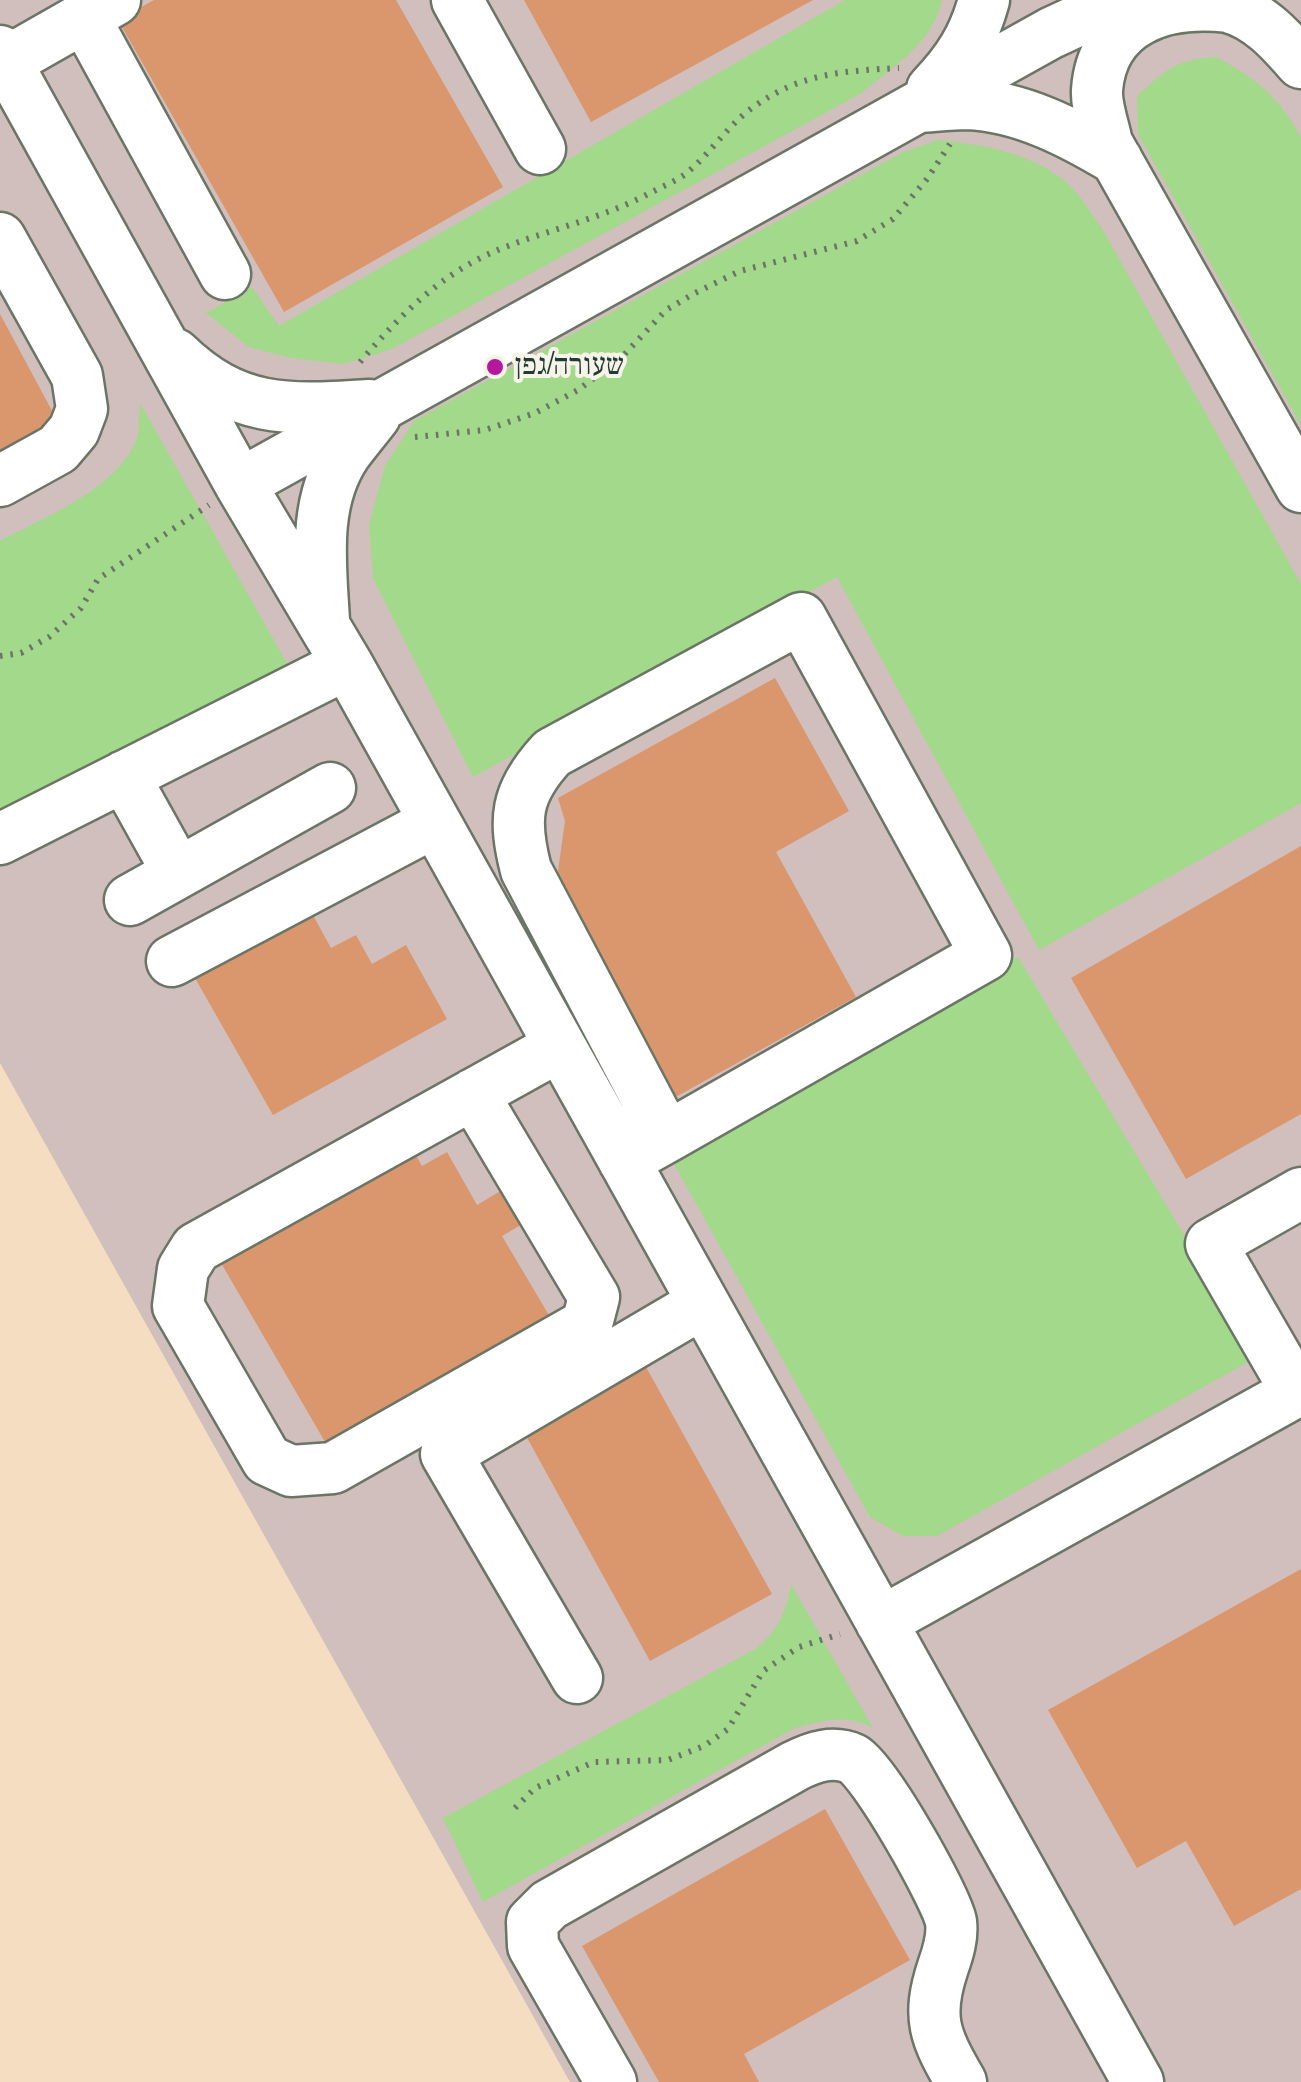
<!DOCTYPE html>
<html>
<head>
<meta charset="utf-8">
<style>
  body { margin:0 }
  canvas { display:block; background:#f4ddc0 }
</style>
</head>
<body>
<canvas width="1301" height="2082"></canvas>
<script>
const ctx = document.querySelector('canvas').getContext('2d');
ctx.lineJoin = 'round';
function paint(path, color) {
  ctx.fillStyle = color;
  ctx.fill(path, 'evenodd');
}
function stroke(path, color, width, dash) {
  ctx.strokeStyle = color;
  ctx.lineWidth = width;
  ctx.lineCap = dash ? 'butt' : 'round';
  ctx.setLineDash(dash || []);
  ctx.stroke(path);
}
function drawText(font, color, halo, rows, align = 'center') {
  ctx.font = font + ' "Libre Bodoni","Frank Ruhl Libre",serif';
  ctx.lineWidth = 8;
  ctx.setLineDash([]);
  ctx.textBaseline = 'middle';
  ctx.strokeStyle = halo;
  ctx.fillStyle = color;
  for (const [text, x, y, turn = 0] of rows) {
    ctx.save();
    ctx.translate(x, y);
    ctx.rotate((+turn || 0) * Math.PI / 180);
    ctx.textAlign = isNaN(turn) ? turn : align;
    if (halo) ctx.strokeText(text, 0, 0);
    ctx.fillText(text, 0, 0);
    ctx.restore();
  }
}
paint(new Path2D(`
  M0 0H1301V2082H570L0 1063Z`), '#d1bfbd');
paint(new Path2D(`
  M845 0H942C933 43 893 67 860 94L392 349 344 364 290 358 249 347 206 313 252 287 279 326Z
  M1216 57C1256 78 1279 97 1301 137V425L1138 134 1137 96C1165 70 1177 59 1216 57Z
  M938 140C981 144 1036 153 1070 186 1083 198 1092 216 1103 230L1301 584V803L1039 950 837 577 473 777 373 578 369 525 385 466 414 421 903 152Z
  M140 403 289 667 0 817V541C43 518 115 490 136 441 140 431 139 414 140 403Z
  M1018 957 1257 1357 937 1536H903L870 1517 672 1160Z
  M791 1584 873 1728C846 1713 821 1721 793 1729L483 1902 443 1818 757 1648C779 1629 786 1612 791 1584Z`), '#a2d98a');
paint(new Path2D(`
  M154 0H396L503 187 284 312 118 20Z
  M524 0H813L591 122Z
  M0 314 57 420 0 450Z
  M775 678 849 811 776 852 856 997 663 1104 557 878 565 821 558 798Z
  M1301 846V1114L1186 1179 1071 978Z
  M308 906 331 948 356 935 372 964 406 945 447 1019 273 1115 191 971Z
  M409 1143 422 1166 447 1152 477 1205 504 1189 524 1223 502 1236 550 1317 328 1447 217 1256Z
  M646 1367 772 1594 650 1661 525 1434Z
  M1301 1569V1889L1234 1926 1186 1841 1137 1868 1048 1710Z
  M825 1809 910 1960 744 2054 759 2082H659L582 1946Z`), '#da966d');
const minor = new Path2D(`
  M457 0 540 149
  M84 17 225 274
  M0 51 240 484 347 664 1138 2082
  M6 62 115 0
  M1301 63C1281 40 1259 15 1228 7 1164 0 1102 20 1097 90 1096 106 1104 127 1107 143L1301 487
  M932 89C959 61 974 37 984 0
  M919 107C935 106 952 104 967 104 1021 106 1072 133 1117 160
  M0 238 77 376 82 409 74 430 58 449 0 481
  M175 354C237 414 288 410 369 405
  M240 484 1051 33 1096 12 1151 8
  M324 621C321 565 312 503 346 453 355 441 365 429 375 416
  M124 776 178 873
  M0 839 347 664
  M130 900 330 788
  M172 961 435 822
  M473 1094 594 1297 587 1324 333 1468 291 1471 267 1460 178 1306 183 1269 196 1248 560 1046
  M624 1161 667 1137 986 955 801 618 552 753C515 793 513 819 526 870L667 1137
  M1296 1391 1211 1244 1301 1193
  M881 1622 1301 1389
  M577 1678 446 1454 703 1303
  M611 2082 533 1946 532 1922 549 1905 795 1766C813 1757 833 1750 853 1759 873 1768 947 1898 951 1922 953 1937 948 1953 943 1967 926 2018 935 2037 961 2082`);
stroke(minor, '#6a7565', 55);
stroke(new Path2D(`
  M360 362C402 313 445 269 508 246 555 228 605 217 650 193 661 187 674 182 684 175 710 155 728 124 755 106 801 73 844 71 899 68
  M415 437 485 430 535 413 578 390 622 357 666 310 695 293 740 271 857 241 893 219 927 179 950 144
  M0 656 21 653 49 637 81 608 98 579 209 505
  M515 1808 535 1788 594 1762 668 1760 704 1746 728 1729 763 1671 799 1647 840 1634`), '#6a7565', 6, [2.5, 8]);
stroke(minor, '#fff', 50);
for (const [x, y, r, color] of [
  [495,367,10,"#b5179e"]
]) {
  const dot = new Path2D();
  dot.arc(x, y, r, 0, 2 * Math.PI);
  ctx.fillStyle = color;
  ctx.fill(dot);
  stroke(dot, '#f7f3e8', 4);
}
drawText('30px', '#1f3d34', '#f7f3e8', [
  ["שעורה/גפן",515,367]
], 'left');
</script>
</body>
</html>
